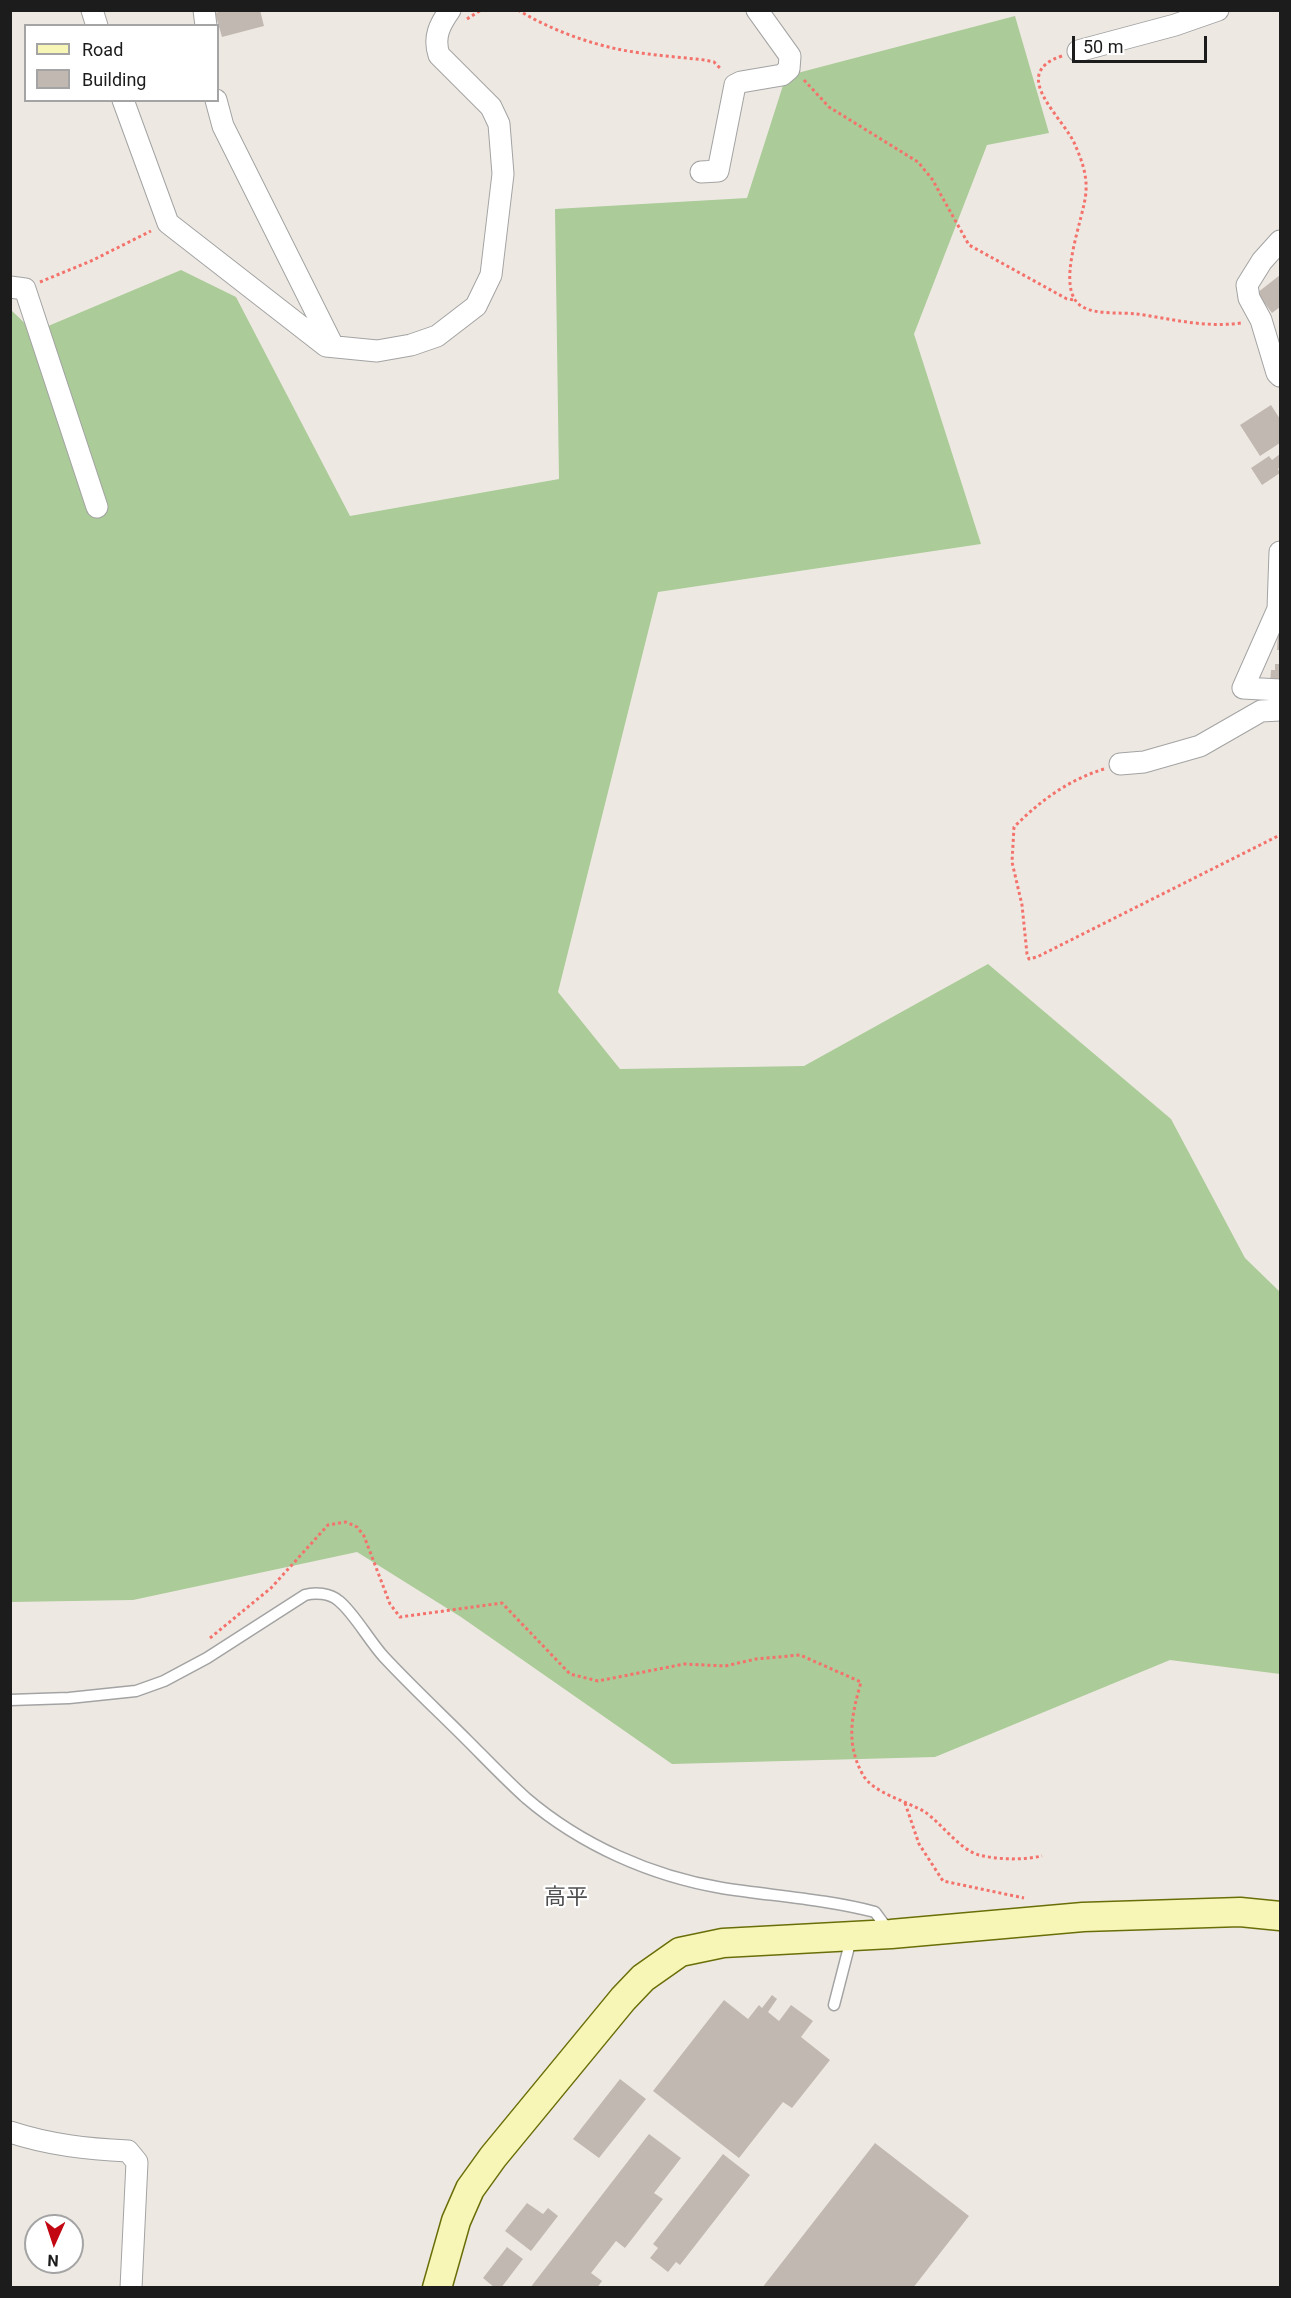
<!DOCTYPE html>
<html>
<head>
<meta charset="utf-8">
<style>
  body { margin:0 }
  #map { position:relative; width:1291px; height:2298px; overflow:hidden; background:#ede9e2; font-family:Roboto,sans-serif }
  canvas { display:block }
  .frame { position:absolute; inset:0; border:12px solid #1c1c1c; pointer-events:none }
  .legend { position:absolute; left:24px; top:24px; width:195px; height:78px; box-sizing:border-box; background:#fff; border:2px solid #a4a4a4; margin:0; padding:8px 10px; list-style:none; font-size:18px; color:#1c1c1c }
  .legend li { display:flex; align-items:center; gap:12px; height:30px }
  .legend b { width:30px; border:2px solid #a4a4a4 }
  .north { position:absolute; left:24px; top:2214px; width:60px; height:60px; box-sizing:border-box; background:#fff; border:2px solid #a4a4a4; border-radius:50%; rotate:183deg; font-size:16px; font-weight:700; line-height:24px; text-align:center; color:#1c1c1c }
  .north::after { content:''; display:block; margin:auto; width:21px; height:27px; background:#c20713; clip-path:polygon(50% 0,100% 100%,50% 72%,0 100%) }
  .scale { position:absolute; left:1072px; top:36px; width:135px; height:27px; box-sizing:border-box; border:3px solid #1c1c1c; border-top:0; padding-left:8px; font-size:18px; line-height:21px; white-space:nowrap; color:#1c1c1c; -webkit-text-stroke:4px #fff; paint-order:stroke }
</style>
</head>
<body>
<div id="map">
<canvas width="1291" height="2298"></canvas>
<div class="frame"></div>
<ul class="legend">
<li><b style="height:8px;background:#f7f6b7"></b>Road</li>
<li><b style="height:16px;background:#c2b8b2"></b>Building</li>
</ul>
<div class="north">N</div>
<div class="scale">50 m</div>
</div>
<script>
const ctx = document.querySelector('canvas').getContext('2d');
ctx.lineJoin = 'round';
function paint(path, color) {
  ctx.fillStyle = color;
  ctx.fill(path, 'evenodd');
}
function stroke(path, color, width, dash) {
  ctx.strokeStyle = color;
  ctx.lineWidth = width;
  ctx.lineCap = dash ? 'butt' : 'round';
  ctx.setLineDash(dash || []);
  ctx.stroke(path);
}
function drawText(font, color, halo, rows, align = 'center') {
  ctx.font = font + ' Roboto,"Noto Sans JP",sans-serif';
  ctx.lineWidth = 4.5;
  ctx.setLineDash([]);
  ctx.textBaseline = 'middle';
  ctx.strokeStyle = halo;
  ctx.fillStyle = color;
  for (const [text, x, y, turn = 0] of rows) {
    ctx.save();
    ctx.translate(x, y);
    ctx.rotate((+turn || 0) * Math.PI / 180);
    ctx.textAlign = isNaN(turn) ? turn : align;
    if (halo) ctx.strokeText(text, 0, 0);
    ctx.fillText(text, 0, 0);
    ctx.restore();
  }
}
paint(new Path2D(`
  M1015 16 1049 133 987 145 914 334 981 544 658 592 558 992 620 1069 804 1066 988 964 1171 1119 1245 1258 1280 1292V1674L1170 1660 935 1757 672 1764 461 1617 357 1552 133 1600 11 1602 10 309 34 332 181 270 236 297 350 516 559 479 555 209 747 198 786 76Z`), '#abcb98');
paint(new Path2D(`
  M225 10H260L264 26 222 37 215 13Z
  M1280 275V307L1272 313 1257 293Z
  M1271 405 1280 419V443L1260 456 1240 425Z
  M1280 454V467L1278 469 1280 473 1262 485 1251 468 1269 456 1272 460Z
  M1278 629H1280V650H1277Z
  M1275 664H1280V684H1270L1271 670H1275Z
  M772 1995 777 1999 768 2012 779 2021 791 2005 813 2021 801 2037 830 2060 792 2108 783 2102 739 2158 653 2091 724 2000 748 2019 759 2005 762 2008Z
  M620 2079 646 2099 599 2158 573 2139Z
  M649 2134 681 2158 654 2193 663 2199 625 2248 616 2241 591 2273 602 2281 597 2288H530Z
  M875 2143 969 2216 913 2288H762Z
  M723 2154 750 2175 680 2265 676 2262 668 2272 650 2258 658 2248 653 2244Z
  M527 2203 543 2214 548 2208 558 2216 531 2251 505 2231Z
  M507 2247 523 2259 501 2288H495L483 2278Z`), '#c2b8b2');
const lane = new Path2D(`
  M10 1700 69 1698 136 1691 164 1681 207 1658 305 1595C315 1592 330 1593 339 1601 354 1613 370 1642 384 1657 411 1686 440 1713 468 1741 487 1760 506 1780 526 1798 581 1845 651 1876 722 1888 773 1896 825 1899 875 1912L889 1931
  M834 2005 851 1939`);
const street = new Path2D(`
  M92 10 97 26
  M204 10 206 26
  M1078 51 1175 25 1218 10
  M123 100 168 223 326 346 377 351 411 345 437 336 476 306 491 275 503 174 499 124 491 107 439 55C433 37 440 24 450 10
  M216 100 223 126 333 346
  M701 172 718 171 735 85 741 82 782 75 789 69 790 56 757 10
  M1280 241 1262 261 1247 285 1249 298 1261 320 1277 373 1280 376
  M10 287 25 289 97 507
  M1280 552 1278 609 1243 688 1280 690
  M1120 764 1144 762 1200 746 1261 711 1280 710
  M10 2132C50 2145 87 2149 128 2151L137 2162 131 2288`);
const secondary = new Path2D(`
  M437 2288 456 2221 470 2189 493 2157 623 1999 643 1978 680 1952 723 1943 891 1934 1083 1917 1240 1912 1280 1916`);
stroke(lane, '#a3a3a3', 13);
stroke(street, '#a3a3a3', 23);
stroke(secondary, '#6a6e08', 31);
stroke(new Path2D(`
  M518 10C549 29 587 43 622 50 649 55 678 57 705 60L714 62 722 70
  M467 19 481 10
  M1062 56C1006 74 1066 119 1076 147 1082 161 1087 175 1086 191 1085 217 1052 291 1083 307 1097 315 1121 312 1137 314 1172 319 1205 328 1241 323
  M804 80 829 107 918 162 932 179 969 245 1067 299 1075 300
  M40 282 91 261 151 231
  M1104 769C1068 780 1040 801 1014 827L1012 862 1022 905 1027 954 1029 959 1037 957 1280 835
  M210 1638 271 1588 328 1525 346 1522 357 1527 364 1536 390 1604 400 1617 502 1603 570 1674 598 1681 684 1664 725 1666 756 1659 800 1655 861 1682C852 1714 845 1743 863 1775 873 1793 907 1801 925 1812 941 1823 960 1850 979 1855 999 1860 1022 1860 1042 1856
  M905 1803 919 1844 943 1881 1024 1898`), '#f4726c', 3, [3, 3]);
stroke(lane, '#fff', 10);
stroke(street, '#fff', 21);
stroke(secondary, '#f7f6b7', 28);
drawText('22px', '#4f4f4f', '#fff', [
  ["高平",566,1898]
]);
</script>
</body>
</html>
